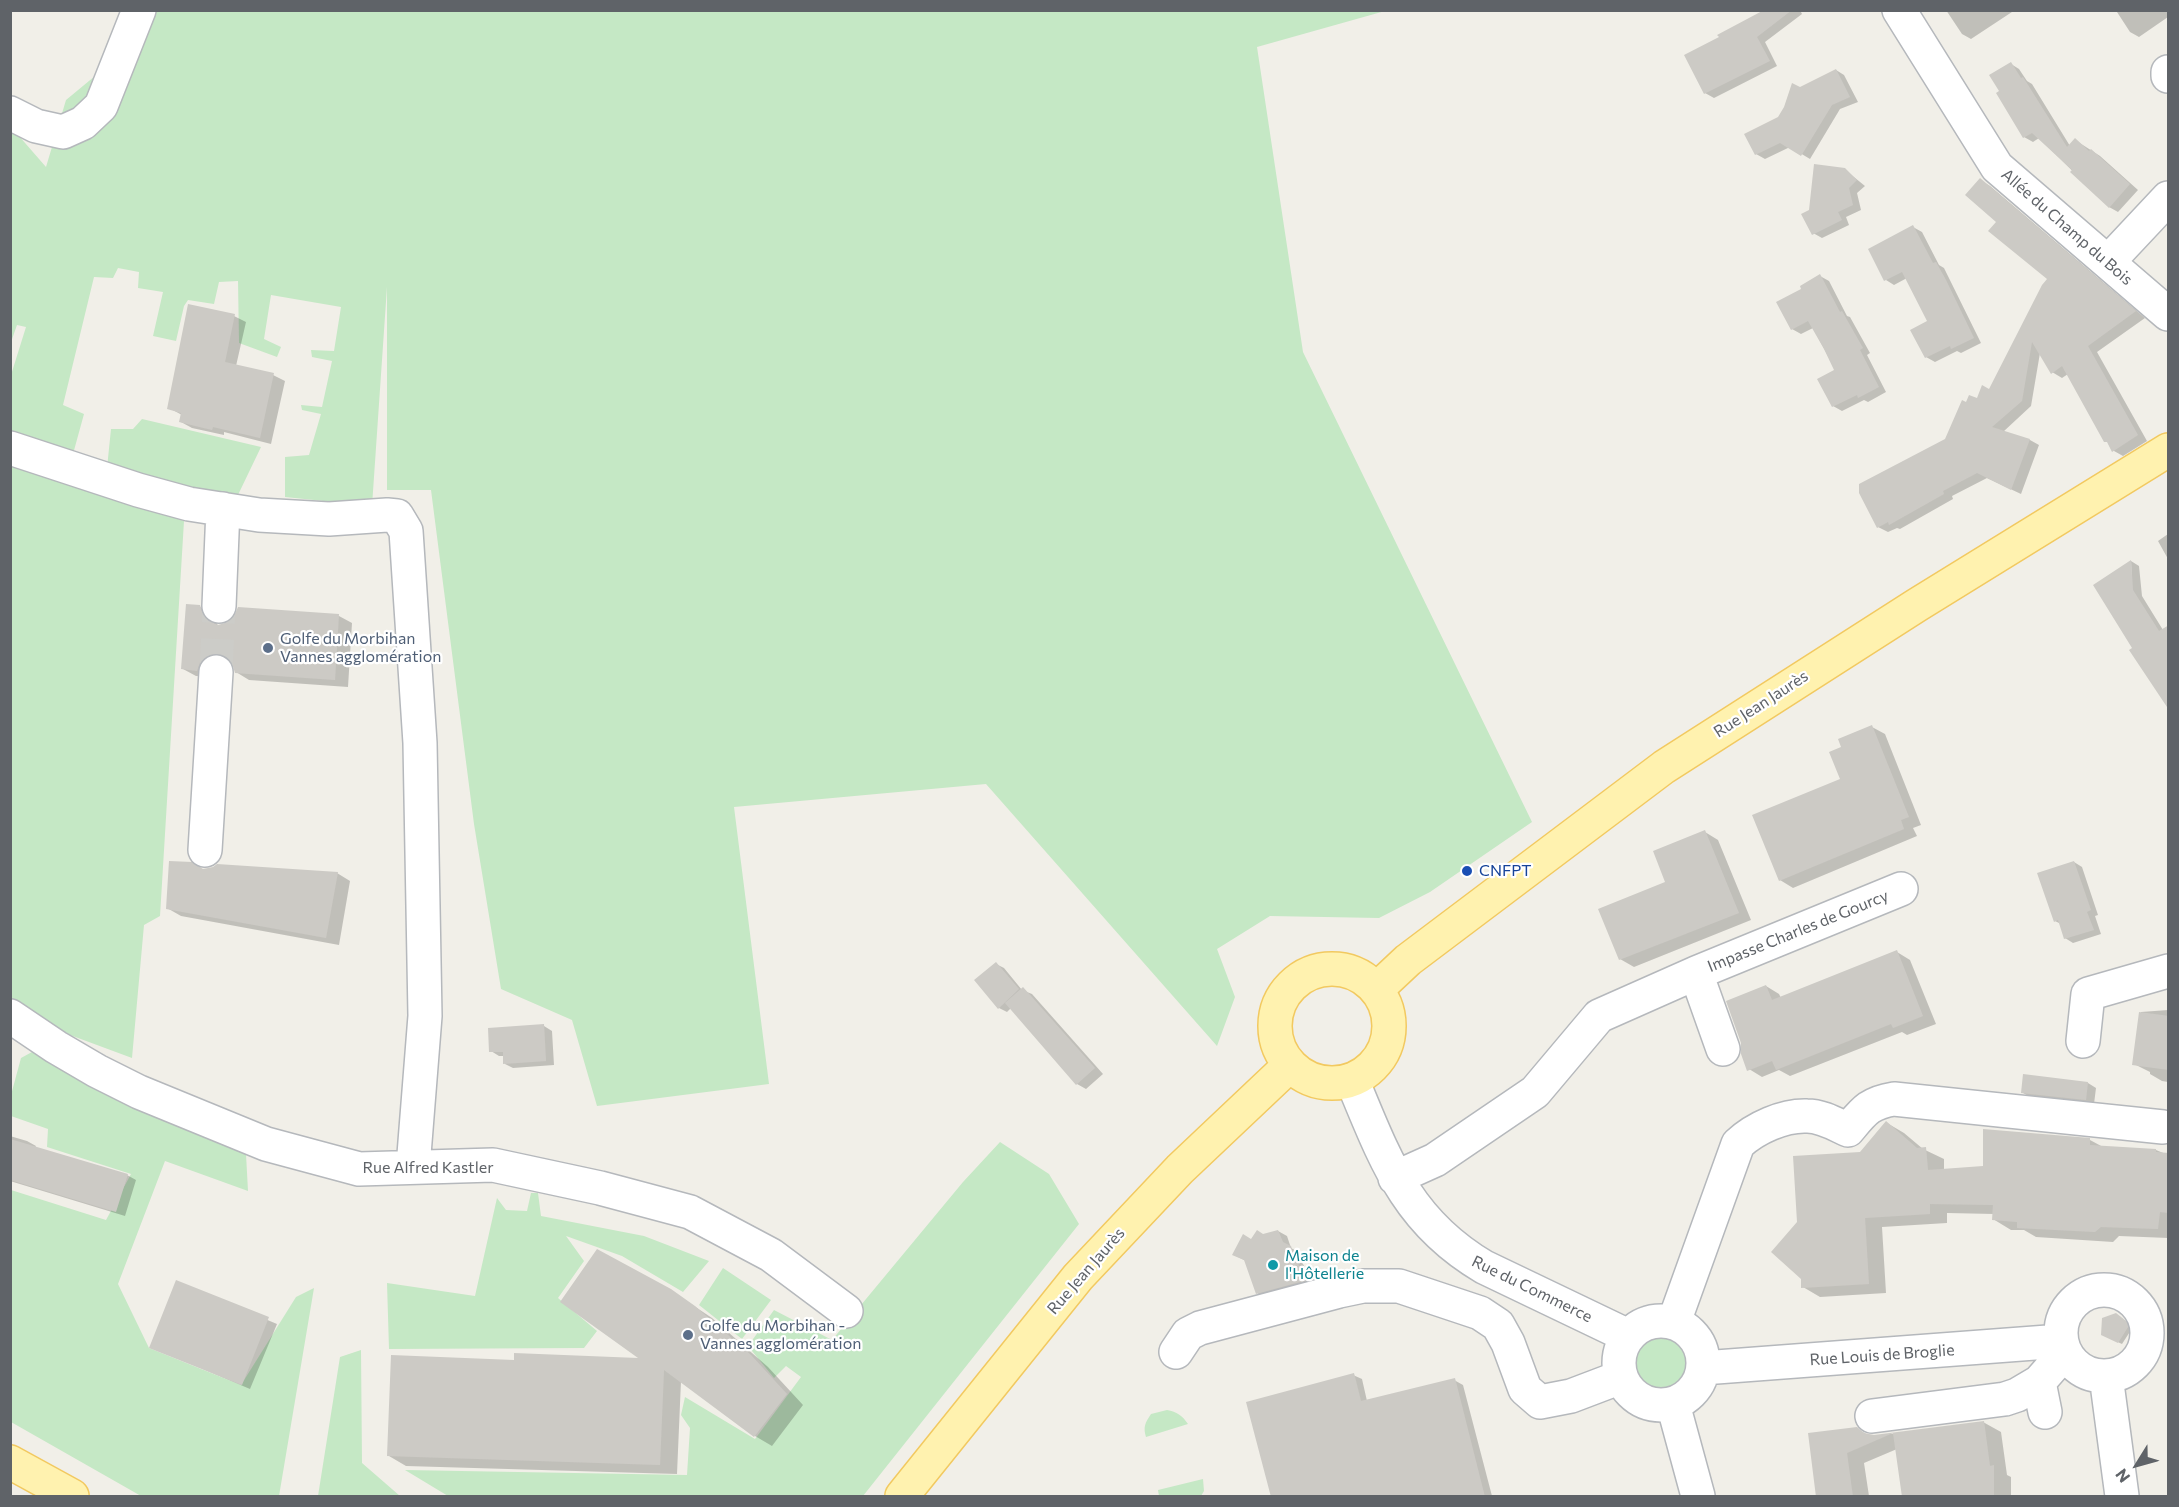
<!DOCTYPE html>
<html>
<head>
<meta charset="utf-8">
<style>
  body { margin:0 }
  #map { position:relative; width:2179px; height:1507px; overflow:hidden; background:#f1efe8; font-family:Commissioner,sans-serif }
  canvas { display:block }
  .frame { position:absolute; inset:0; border:12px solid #5f6368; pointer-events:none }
  .north { position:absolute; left:2107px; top:1435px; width:60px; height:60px; -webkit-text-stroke:4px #fff; paint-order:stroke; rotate:233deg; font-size:16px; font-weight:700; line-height:24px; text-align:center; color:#5f6368 }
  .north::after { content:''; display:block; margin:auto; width:21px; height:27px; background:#5f6368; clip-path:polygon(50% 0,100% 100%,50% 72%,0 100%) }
</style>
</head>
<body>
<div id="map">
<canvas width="2179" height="1507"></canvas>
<div class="frame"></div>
<div class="north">N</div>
</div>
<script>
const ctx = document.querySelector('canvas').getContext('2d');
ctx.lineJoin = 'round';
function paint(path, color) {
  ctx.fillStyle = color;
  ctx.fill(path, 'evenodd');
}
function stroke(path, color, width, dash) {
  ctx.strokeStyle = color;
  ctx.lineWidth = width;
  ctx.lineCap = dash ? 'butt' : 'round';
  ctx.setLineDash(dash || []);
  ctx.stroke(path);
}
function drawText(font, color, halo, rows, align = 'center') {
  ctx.font = font + ' Commissioner,sans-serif';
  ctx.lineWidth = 4.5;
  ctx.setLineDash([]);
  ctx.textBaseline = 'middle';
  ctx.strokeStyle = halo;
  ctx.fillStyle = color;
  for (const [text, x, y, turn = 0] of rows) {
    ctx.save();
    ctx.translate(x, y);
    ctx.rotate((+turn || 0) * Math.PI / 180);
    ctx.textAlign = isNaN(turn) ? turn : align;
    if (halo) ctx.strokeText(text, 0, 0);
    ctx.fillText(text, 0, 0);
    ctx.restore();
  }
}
paint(new Path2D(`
  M122 11H1385L1257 47 1303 352 1532 822 1430 892 1379 918 1270 916 1217 949 1235 997 1217 1046 986 784 734 807 769 1084 597 1106 572 1020 501 989 474 824 431 490H387V287L372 506 285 497V457L309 455 321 414 302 410 301 405 322 407 332 361 312 357 311 350 334 351 341 307 271 295 264 339 281 347 277 357 239 343 238 281 219 282 214 304 188 300 184 306 176 341 153 336 163 292 138 288 139 272 118 268 113 278 94 277 63 405 84 414 73 454 11 432V375L26 327 17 325 11 342V130L12 128 46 167 66 100 95 76Z
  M142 419 261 447 237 497 176 486 107 468 111 429H133Z
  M10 460 146 506 184 521 160 916 144 925 132 1058 70 1035 11 998Z
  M32 1052 116 1098 246 1154 248 1191 165 1161 118 1284 149 1348 241 1385 296 1297 314 1288 279 1496H141L11 1422V1190L106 1220 131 1174 47 1147 48 1129 11 1116V1095L21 1058Z
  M1000 1142 1049 1174 1079 1224 863 1496H448L405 1470 687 1475 690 1428 681 1415 685 1397 755 1439 801 1377 786 1366 774 1378 748 1346 774 1310 832 1340 963 1182Z
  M531 1193H538L541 1216 644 1236 709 1261 683 1292 622 1256 566 1236 584 1261 558 1298 597 1331 584 1348 389 1349 387 1283 475 1296 497 1198 506 1210 527 1211Z
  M723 1268 771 1300 742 1339 699 1305Z
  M1628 1364a32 32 0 1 1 64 0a32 32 0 1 1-64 0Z
  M361 1350 362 1463 400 1496H318L340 1357Z
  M1167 1410C1177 1412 1182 1415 1188 1424L1146 1437C1143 1427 1145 1423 1151 1414Z
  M1203 1479 1204 1491 1201 1496H1159L1158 1490Z`), '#c5e8c5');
paint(new Path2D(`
  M1767 10H1800L1802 14 1765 42 1777 66 1714 98 1705 93Z
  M1946 10H2015L1971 39 1962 34Z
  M2120 10H2168V17L2139 37 2130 32 2117 12Z
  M2011 64 2019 69 2027 81 2032 84 2070 146 2075 140 2100 156 2138 190 2118 212 2109 207 2039 138 2033 142 2024 137Z
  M1836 70 1844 75 1858 102 1840 109 1810 159 1790 147 1765 159 1756 154 1746 134 1779 119 1800 89Z
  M1844 169 1865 186 1857 193 1861 210 1846 217 1849 225 1822 238 1813 233 1811 211Z
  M1980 180 1990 186 2145 318 2097 352 2147 441 2123 456 2114 451 2068 374 2062 378 2052 372 2040 353 2031 406 2003 432 2030 440 2039 445 2021 494 1987 478 1952 496 1953 499 1900 529 1897 528 1888 532 1878 527 1947 440 1967 404 1978 399 1990 391 2049 279 1998 222Z
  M1913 227 1922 232 1939 265 1944 268 1981 343 1961 353 1957 351 1935 362 1926 357 1912 331 1929 322 1907 278 1894 285 1886 280Z
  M1820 276 1829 281 1847 316 1850 317 1870 353 1867 355 1886 392 1868 402 1864 400 1842 411 1833 406 1836 371 1813 328 1801 334 1792 329 1803 289Z
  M234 316 246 322 236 366 273 375 285 381 271 444 224 432V435L192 428 181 422 182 415 169 408Z
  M2168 534V559L2158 541Z
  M2131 561 2139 566 2142 596 2163 630 2134 648Z
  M200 607 213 614 218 626 229 624 239 609 339 616 352 623 348 687 249 680 236 672 232 660 221 662 211 677 196 676 183 669Z
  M1872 727 1885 734 1921 825 1913 828 1917 836 1793 888 1780 880Z
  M1705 832 1718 840 1751 920 1634 967 1620 959 1667 883Z
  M2074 862 2082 867 2098 915 2095 916 2101 934 2073 943 2065 938 2061 924 2055 921Z
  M203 870 337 873 350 881 339 945 181 916 167 908Z
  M1897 952 1910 960 1936 1024 1907 1035 1902 1032 1790 1076 1779 1070 1762 1077 1749 1069 1766 986 1779 994 1781 998Z
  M996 964 1004 968 1022 990 1032 994 1103 1074 1086 1089 1077 1084 1011 1008 1007 1012 999 1008Z
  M2168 1010V1082L2162 1081 2150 1074V1072L2134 1064 2141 1012Z
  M544 1026 552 1031 554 1065 513 1068 505 1064 504 1056H499L491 1051Z
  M2088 1083 2096 1088 2094 1104 2032 1098 2023 1093Z
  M1887 1123 1904 1133 1923 1149 1944 1159V1170L1984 1167 2090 1140 2103 1147 2156 1150 2168 1155V1238L2119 1236 2113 1242 2036 1237 2024 1230H2011L1993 1219 1994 1214 1947 1213V1223L1882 1227 1886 1293 1820 1297 1803 1287 1860 1153Z
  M10 1136 27 1141 36 1146 35 1148 127 1175 136 1180 125 1216 10 1181Z
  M1278 1231 1287 1236 1291 1248 1300 1253 1303 1264 1315 1285 1266 1298 1257 1293 1246 1261 1234 1255 1251 1241Z
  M177 1282 277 1324 250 1389 151 1347Z
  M670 1290 712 1318 768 1367 803 1405 772 1446 755 1436 681 1381 677 1474 406 1466 389 1456 515 1361 643 1359Z
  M2120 1317 2133 1327 2122 1344 2107 1337Z
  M1353 1375 1362 1379 1367 1401 1454 1380 1463 1385 1492 1496H1273Z
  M1983 1422 2001 1432 2007 1475 2011 1477V1496H1904L1897 1449 1864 1463 1869 1496H1817L1857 1429 1868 1435 1874 1436Z`), '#0003');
paint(new Path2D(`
  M1764 10H1792L1757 37 1770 61 1704 94 1684 55 1719 37 1717 35Z
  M2011 62 2021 78 2023 77 2067 147 2075 138 2089 151 2091 149 2130 184 2109 208 2070 172 2072 170 2032 133 2023 138 1996 93 1999 91 1989 75Z
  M1836 69 1850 97 1832 105 1801 156 1780 143 1755 155 1744 134 1778 117 1784 107 1792 83 1800 87Z
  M1814 164 1845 168 1857 180 1849 188 1853 205 1838 212 1842 220 1812 235 1801 214 1809 210Z
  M1980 178 2136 311 2088 346 2138 435 2112 452 2107 442H2104L2062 366 2051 374 2032 342 2022 401 1992 427 2030 439 2011 490 1977 473 1943 491 1944 494 1889 525 1888 522 1877 528 1859 493V484L1945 439 1962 400 1966 402 1969 395 1977 398 1982 385 1989 389 2042 285 2047 279 1988 231 1996 222 1965 195Z
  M1913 225 1933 263 1936 262 1946 280 1974 338 1951 349 1950 346 1925 358 1910 330 1927 321 1902 272 1884 281 1868 249Z
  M1820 274 1840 312 1842 311 1863 348 1860 350 1879 387 1858 398 1857 395 1832 407 1817 379 1834 370 1824 349 1808 321 1791 330 1776 302 1801 289 1800 286Z
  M188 304 235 314 225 362 274 373 260 438 213 427 212 430 179 422 181 413 167 409Z
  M2131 560 2133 590 2159 631 2169 625V710L2129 650 2132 648 2093 585Z
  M186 604 200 605 203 615 209 621 218 625 228 622 234 616 238 607 339 614 335 680 235 673 232 663 227 657 218 653 207 656 200 662 197 671 181 669Z
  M1872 725 1909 817 1901 820 1904 829 1779 881 1752 815 1840 779 1829 752 1841 747 1838 739Z
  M1705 830 1739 913 1619 960 1598 909 1665 882 1653 851Z
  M169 861 192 862 203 869 213 867 217 864 338 872 326 938 166 909Z
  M2074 861 2091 910 2087 912 2094 930 2064 939 2058 920 2054 922 2037 873Z
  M1897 950 1923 1016 1893 1028 1891 1024 1776 1070 1772 1061 1747 1071 1741 1054V1043L1726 1001 1766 985 1772 1000Z
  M996 962 1019 989 998 1009 974 980Z
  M1023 987 1095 1068 1076 1085 1005 1003Z
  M2139 1012 2169 1016V1070L2132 1065Z
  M544 1024 546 1061 503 1064V1052H489L488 1028Z
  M2023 1074 2088 1082 2086 1100 2021 1093Z
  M1886 1121 1917 1148 1926 1147 1928 1170 1983 1166V1129L2090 1138V1145L2156 1149V1152L2169 1153V1213L2160 1212 2158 1229 2101 1227 2095 1232 2017 1228V1222L1992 1220 1993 1205 1930 1204V1214L1865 1218 1869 1284 1801 1288V1279L1771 1252 1797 1222 1793 1156 1860 1152Z
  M10 1139 128 1174 116 1212 10 1180Z
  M1257 1230 1263 1234 1278 1230 1283 1242 1291 1246 1295 1258 1307 1280 1256 1294 1244 1260 1232 1255 1243 1234 1251 1239Z
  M597 1249 671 1289 695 1306 751 1355 787 1394 754 1437 664 1370 660 1465 387 1456 391 1355 514 1360V1353L638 1358 560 1302Z
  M176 1280 269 1317 242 1385 149 1348Z
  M2116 1313 2130 1324 2118 1343 2101 1335 2102 1318Z
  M1354 1373 1361 1401 1455 1378 1485 1497H1271L1246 1402Z
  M1984 1421 1990 1466 1994 1465V1497H1902L1893 1433 1847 1453 1853 1497H1816L1808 1433 1857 1427 1864 1433 1874 1435Z`), '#cccac5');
stroke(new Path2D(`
  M216 672 219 606`), '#ccccc8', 33, [33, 16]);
const minor = new Path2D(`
  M1899 10 1997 167 2168 314
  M2168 72V76
  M10 113 36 126 63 132 83 123 101 106 139 10
  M2108 262 2168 198
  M10 448 138 490 189 504 259 515 329 519 387 515 397 516 406 531 420 743 425 1016 413 1167
  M219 606 223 509
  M205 850 216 672
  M1696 973 1723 1049
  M10 1016 56 1047 97 1071 139 1092 266 1144 359 1169 493 1165 600 1188 690 1212 771 1255 846 1311
  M2083 1041 2088 994 2168 971
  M1352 1080C1385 1159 1406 1221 1484 1267L1628 1336
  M1395 1178 1435 1160 1535 1092 1599 1016 1696 973 1901 889
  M2061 1333a43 43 0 1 1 86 0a43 43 0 1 1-86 0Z
  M1619 1363a42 42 0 1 1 84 0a42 42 0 1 1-84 0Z
  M1674 1322 1738 1144C1755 1128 1784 1115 1807 1116 1822 1116 1835 1124 1848 1130 1864 1111 1869 1103 1894 1099L2163 1127
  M1176 1352 1188 1334 1200 1328 1339 1291 1363 1286H1399L1480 1313 1498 1325 1508 1343 1525 1389 1540 1402 1571 1396 1621 1377
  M1703 1368 2061 1341
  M2106 1376 2122 1496
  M1673 1404 1698 1496
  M2045 1412 2039 1382 2053 1366
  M1872 1416 2005 1399 2017 1395 2039 1382`);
const major = new Path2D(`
  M1275 1026a57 57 0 1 1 114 0a57 57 0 1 1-114 0Z
  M1376 990 1408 960 1664 767 1917 605 2168 450
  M10 1462 72 1496
  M902 1496 1078 1277 1180 1169 1290 1065`);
stroke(minor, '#b5b8bc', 36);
stroke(major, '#f2c960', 36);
stroke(minor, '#fff', 33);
stroke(major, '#fff2af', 33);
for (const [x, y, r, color] of [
  [268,648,6,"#5c6f8a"],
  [1467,871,6,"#1a4fb4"],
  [1273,1265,6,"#0f9aa8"],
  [688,1335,6,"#5c6f8a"]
]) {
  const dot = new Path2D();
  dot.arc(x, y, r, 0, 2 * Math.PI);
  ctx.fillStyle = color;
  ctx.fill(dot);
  stroke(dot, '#fff', 2);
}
drawText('16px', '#5f6368', '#fff', [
  ["Allée du Champ du Bois",2067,227,41],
  ["Rue Jean Jaurès",1761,704,-33],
  ["Impasse Charles de Gourcy",1798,931,-22],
  ["Rue Alfred Kastler",428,1168],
  ["Rue Jean Jaurès",1086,1271,-49],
  ["Rue du Commerce",1532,1289,26],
  ["Rue Louis de Broglie",1882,1355,-4]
]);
drawText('16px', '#4e5e75', '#fff', [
  ["Golfe du Morbihan",280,639],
  ["Vannes agglomération",280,657],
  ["Golfe du Morbihan -",700,1326],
  ["Vannes agglomération",700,1344]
], 'left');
drawText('16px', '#164399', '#fff', [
  ["CNFPT",1479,871]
], 'left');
drawText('16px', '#0d838f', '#fff', [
  ["Maison de",1285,1256],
  ["l'Hôtellerie",1285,1274]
], 'left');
</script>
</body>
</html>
